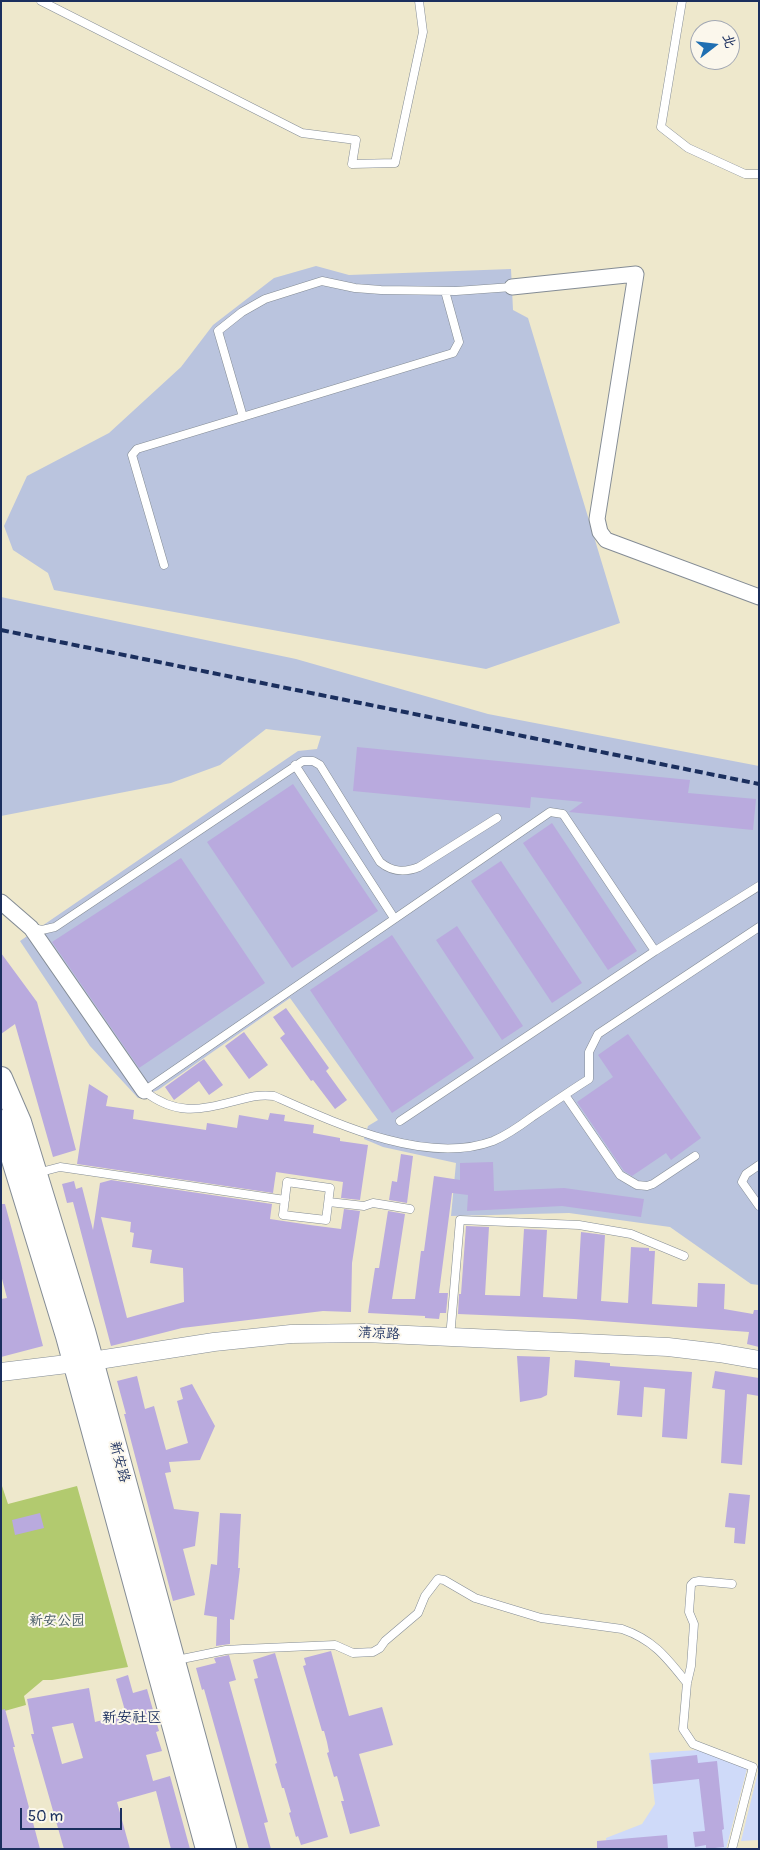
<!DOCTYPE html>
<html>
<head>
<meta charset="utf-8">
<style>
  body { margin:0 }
  #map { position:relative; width:760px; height:1850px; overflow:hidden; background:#eee8cc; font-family:Pangolin,"LXGW WenKai TC",sans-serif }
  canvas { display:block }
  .frame { position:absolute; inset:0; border:2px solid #1b2f5e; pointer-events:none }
  .north { position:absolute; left:690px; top:20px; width:50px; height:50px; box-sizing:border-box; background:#fbf7ec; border:1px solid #a1a7b3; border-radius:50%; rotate:74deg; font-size:14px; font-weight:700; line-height:20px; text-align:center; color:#1b2f5e }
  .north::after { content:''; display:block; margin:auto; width:18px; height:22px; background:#1f6fb2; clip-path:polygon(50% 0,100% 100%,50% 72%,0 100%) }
  .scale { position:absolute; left:20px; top:1808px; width:102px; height:22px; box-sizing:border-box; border:2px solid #1b2f5e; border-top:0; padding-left:6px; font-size:15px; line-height:18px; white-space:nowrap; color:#1b2f5e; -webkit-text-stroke:4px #fbf7ec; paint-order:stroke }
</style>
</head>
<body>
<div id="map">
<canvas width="760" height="1850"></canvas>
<div class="frame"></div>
<div class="north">北</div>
<div class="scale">50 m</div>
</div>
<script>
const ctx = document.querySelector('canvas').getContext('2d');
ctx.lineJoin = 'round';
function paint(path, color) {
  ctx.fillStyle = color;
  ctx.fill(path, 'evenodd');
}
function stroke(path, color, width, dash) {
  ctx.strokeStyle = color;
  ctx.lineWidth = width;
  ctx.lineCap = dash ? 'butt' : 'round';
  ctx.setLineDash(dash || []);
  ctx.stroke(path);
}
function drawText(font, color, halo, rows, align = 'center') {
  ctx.font = font + ' Pangolin,"LXGW WenKai TC",sans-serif';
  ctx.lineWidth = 4;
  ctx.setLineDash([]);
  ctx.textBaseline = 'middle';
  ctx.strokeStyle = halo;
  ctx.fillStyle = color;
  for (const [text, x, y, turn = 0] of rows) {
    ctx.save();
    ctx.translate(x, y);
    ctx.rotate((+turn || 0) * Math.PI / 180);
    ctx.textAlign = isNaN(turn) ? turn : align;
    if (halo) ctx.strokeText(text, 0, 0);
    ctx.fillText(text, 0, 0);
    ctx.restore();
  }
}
paint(new Path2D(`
  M698 1750 747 1769 726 1849H607L606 1838 642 1824 655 1804 649 1753Z
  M759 1771V1840L741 1841 758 1772Z`), '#cfdaf9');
paint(new Path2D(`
  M316 266 349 275 511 269 513 310 528 318 620 623 486 669 54 590 48 573 13 550 4 526 27 476 109 433 181 367 213 325 274 278Z
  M1 597 296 659 488 714 759 766V1285L751 1284 670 1227 569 1213 451 1216 456 1163 383 1147 364 1139 368 1126 378 1120 290 998 158 1090 138 1098 90 1046 20 941 298 751 317 749 321 736 266 729 220 765 171 783 1 816Z`), '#bac4de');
paint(new Path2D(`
  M1 1483 8 1504 77 1486 128 1667 52 1680H43L24 1696 26 1705 1 1712Z`), '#b2ca6f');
paint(new Path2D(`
  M357 747 690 780 688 793 756 799 753 830 569 812 583 802 531 797 530 808 353 791Z
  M293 784 378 911 292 968 207 842Z
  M552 823 637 951 608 970 523 843Z
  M181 858 265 983 139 1068 52 942Z
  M501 861 582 983 552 1003 471 881Z
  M457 926 523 1026 502 1040 436 940Z
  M392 935 474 1058 392 1113 310 990Z
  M1 953 37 1002 76 1150 53 1157 15 1024 1 1034Z
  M286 1008 329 1068 326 1071 347 1100 335 1109 313 1080 311 1081 280 1038 285 1034 273 1017Z
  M244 1032 268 1065 249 1079 225 1046Z
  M628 1034 701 1138 671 1160 666 1153 632 1176 624 1171 577 1102 613 1077 598 1055Z
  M204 1059 223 1085 209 1095 199 1081 174 1100 165 1087Z
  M89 1084 108 1096 106 1106 134 1110 133 1119 206 1130 207 1123 237 1128 239 1115 268 1120 270 1113 285 1115 284 1121 314 1125 313 1133 340 1138V1141L368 1145 360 1200 341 1198 343 1182 276 1172 273 1193 77 1164Z
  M401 1154 413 1156 407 1203 389 1200 392 1181 397 1182Z
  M493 1162 494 1191 564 1188 644 1199 641 1217 562 1206 467 1211 468 1195 452 1193 439 1293H448L446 1313H440L439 1319 425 1318V1316L368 1313 375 1268H379L388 1211 405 1214 392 1299H415L421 1251H424L434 1176 460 1180V1163Z
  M111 1180 272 1204 270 1219 310 1225 341 1229 344 1209 360 1211 352 1263 351 1312 323 1311 182 1328 111 1346 73 1202 67 1203 62 1184 74 1181 76 1189 82 1187 93 1230 100 1183ZM101 1217 131 1222 130 1232 134 1233 132 1247 152 1250 150 1263 183 1268 184 1302 127 1318Z
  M1 1204H5L43 1346 1 1357V1299L7 1298 1 1275Z
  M466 1226 489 1227 485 1295 520 1296 524 1229 547 1230 543 1297 577 1299 581 1232 605 1235 601 1301 628 1303 631 1247 649 1248V1251H655L652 1304 697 1307 698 1283 725 1284 724 1309 753 1314 754 1310H759V1347L747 1344 749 1332 574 1319 458 1314 459 1294H461Z
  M517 1356 550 1357 547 1395 541 1398 520 1402Z
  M575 1360 610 1363V1366L692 1372 687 1439 662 1437 665 1389 644 1387 642 1417 617 1415 620 1381 574 1377Z
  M715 1371 759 1378V1396L747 1394 742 1465 721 1463 725 1390 712 1388Z
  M137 1376 145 1409 154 1406 166 1450 188 1443 177 1401 183 1399 180 1388 192 1384 215 1426 200 1460 169 1462 171 1472 165 1473 174 1509 199 1512 195 1546 183 1549 195 1595 173 1601 124 1414H126L117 1381Z
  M729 1493 750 1495 745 1544 734 1543 735 1528 725 1527Z
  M40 1513 44 1528 15 1535 12 1520Z
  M220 1513 241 1514 238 1568H240L234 1620 230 1619V1644L216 1646 217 1617 204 1615 211 1564 217 1565Z
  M331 1651 349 1716 382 1707 393 1745 359 1754 380 1826 350 1834 341 1801H344L337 1776 334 1777 327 1753 329 1752 327 1742 324 1731H322L303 1666 306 1665 304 1658Z
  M275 1653 328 1837 301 1845 298 1836 296 1837 289 1813 291 1812 284 1788H282L278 1774 275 1764 277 1763 254 1679 258 1678 253 1660Z
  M229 1655 236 1680 229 1682 268 1822 264 1823 271 1849H249L204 1689 202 1690 196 1668 216 1663 214 1658Z
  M128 1675 133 1693 147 1689 159 1731 156 1732 162 1751 146 1755 153 1781 170 1776 190 1849H171L156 1791 117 1802 130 1849H64L31 1734H34L27 1699 89 1688 95 1722 126 1714 116 1679ZM73 1723 83 1758 62 1764 52 1727Z
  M5 1709 15 1747H13L40 1849H1V1710Z
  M697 1755 698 1763 717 1761 724 1829 722 1830 724 1847 706 1849V1845L695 1847 693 1832 705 1831 699 1779 653 1784 651 1760Z
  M667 1835 668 1849H597V1841Z`), '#b9aade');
const service = new Path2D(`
  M41 1 302 133 356 140 352 164 395 163 423 32 419 1
  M682 1 661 127 688 148 745 174H759
  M243 417 218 331 242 312 265 299 322 281 355 288 381 290 456 291 512 287
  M164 565 132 455 137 449 453 353 459 342 445 291
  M295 765 394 918
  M33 928 42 930 55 927 303 761H313L320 765 380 862C392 872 404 873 419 867L497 818
  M655 951 563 814 550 812 144 1091C175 1115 199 1111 235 1101 249 1097 260 1094 274 1096 335 1123 426 1166 493 1141 507 1135 520 1126 532 1117 551 1104 570 1091 589 1079V1052L598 1034 759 927
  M565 1095 620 1175 637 1185 647 1186 653 1184 695 1156
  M400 1121 655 951 759 886
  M759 1165 746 1174 742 1182 759 1206
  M37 1173 60 1167 285 1200
  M287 1182 330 1188 326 1220 283 1215Z
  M329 1202 364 1206 373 1203 410 1209
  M450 1338 460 1220 579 1225 631 1234 684 1256
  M177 1660 226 1650 243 1649 335 1645 353 1653 373 1652 380 1648 385 1641 418 1613 425 1596 438 1579 444 1580 475 1598 541 1618 622 1629C654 1640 667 1658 687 1683
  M732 1849 753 1767 693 1744 683 1729 687 1683 691 1666 694 1624 689 1612 691 1585 694 1582 699 1581 732 1584`);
const minor = new Path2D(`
  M512 287 636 274 597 519 600 532 606 540 759 597
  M1 902 31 928 144 1091`);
const tertiary = new Path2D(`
  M1 1372 92 1361 214 1342 291 1334 365 1333 668 1347 719 1353 759 1360`);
const primary = new Path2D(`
  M1 1078 20 1122 84 1331 225 1849
  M1 1121 67 1336 207 1849`);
stroke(service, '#848c95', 9);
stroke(minor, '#848c95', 17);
stroke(tertiary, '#848c95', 19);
stroke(primary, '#848c95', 24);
stroke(service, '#fff', 8);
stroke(minor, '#fff', 15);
stroke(tertiary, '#fff', 18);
stroke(primary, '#fff', 22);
stroke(new Path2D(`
  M1 630 759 784`), '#1b2f5e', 4, [8, 4]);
drawText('14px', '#1b2f5e', '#fbf7ec', [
  ["清凉路",379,1334,3],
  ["新安路",119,1462,75]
]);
drawText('14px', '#415662', '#fbf7ec', [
  ["新安公园",57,1621]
]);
drawText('15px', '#1b2f5e', '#fbf7ec', [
  ["新安社区",132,1718]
]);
</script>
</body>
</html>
